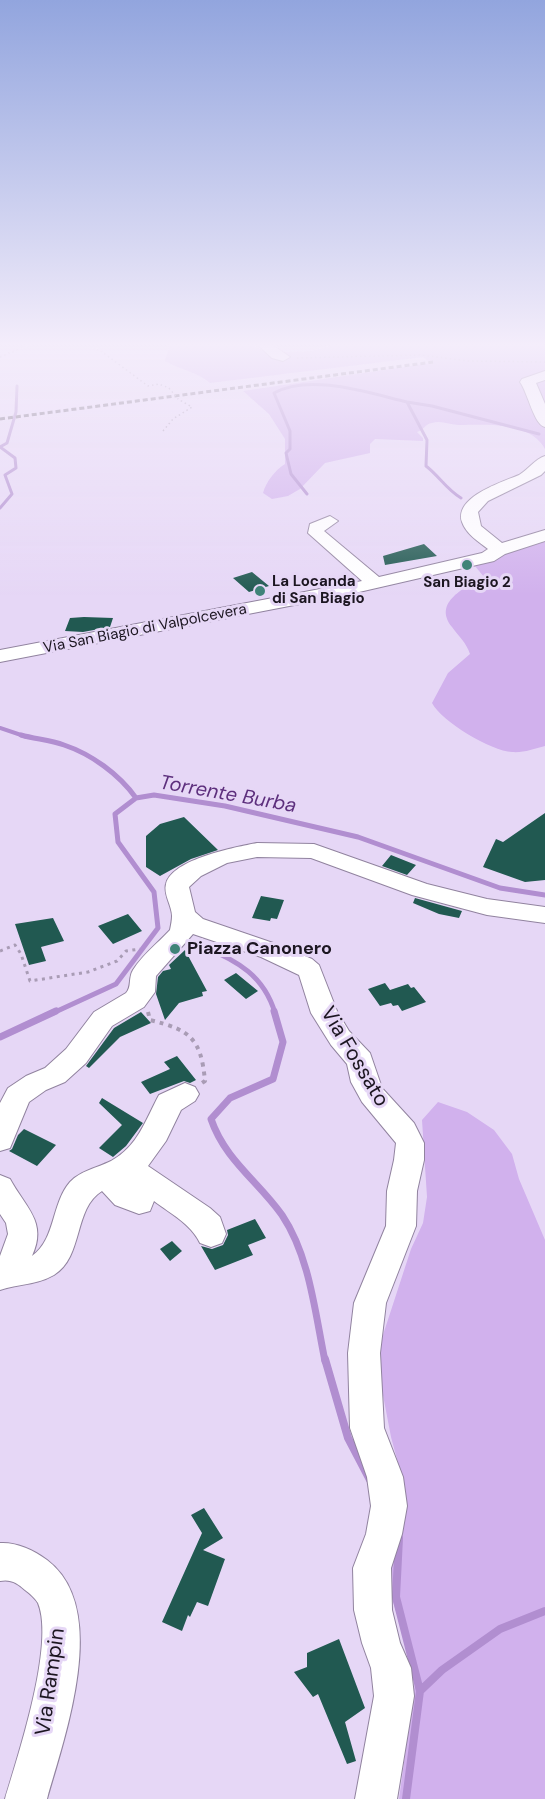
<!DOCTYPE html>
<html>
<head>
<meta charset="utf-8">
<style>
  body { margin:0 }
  canvas { display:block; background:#e6d7f6 }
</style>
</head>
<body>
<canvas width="545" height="1799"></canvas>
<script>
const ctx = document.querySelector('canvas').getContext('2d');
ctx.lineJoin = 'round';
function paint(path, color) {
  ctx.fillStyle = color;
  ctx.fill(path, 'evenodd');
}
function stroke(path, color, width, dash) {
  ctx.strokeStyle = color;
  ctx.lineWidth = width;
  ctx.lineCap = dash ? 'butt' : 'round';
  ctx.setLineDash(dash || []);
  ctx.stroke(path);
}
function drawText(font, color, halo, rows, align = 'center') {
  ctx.font = font + ' "DM Sans",sans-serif';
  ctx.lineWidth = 6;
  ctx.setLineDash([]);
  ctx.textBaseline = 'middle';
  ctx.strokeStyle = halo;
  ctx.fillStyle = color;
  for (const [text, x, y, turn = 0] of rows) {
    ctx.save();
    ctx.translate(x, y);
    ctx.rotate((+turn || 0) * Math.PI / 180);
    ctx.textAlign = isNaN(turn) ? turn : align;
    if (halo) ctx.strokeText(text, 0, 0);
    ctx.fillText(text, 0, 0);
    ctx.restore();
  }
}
paint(new Path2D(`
  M170 344H251L268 353 312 351 336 344H545V449C530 421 486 425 459 425 450 425 441 420 432 423 425 424 424 430 417 432L423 438V441L375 439 370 444V453L325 463 300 489 288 496 272 499 263 493C266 482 275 470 285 464V439L269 414 243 391 431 363 423 357 210 383C196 371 180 370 165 361Z
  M545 534V746C534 749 523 753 512 752 491 751 442 722 432 703L448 673 470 654C466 642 459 637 452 627 432 602 466 587 484 577L475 566Z
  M438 1102 467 1112 494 1130 512 1154 519 1179 545 1240V1799H399L416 1675 389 1589V1548L401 1474 391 1437 378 1369 382 1338 411 1249 423 1223 427 1197 422 1120Z`), '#d1b1ed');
stroke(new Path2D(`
  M407 402 432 406 539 434
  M0 447 15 458 16 468 5 475 12 494 0 508
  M0 447 7 443 16 412 17 386
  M307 494 291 474 286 453 290 449V431L274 393C310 373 369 393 407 402L427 440 426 466C439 476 447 490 461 498`), '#b18ed0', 3);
stroke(new Path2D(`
  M0 728 27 737`), '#b18ed0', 4);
stroke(new Path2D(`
  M21 735C35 739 50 740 64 745 91 754 119 774 136 798
  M204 947C238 961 264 976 275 1013
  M53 1013 116 984 158 928 154 892 118 842 115 814 136 798 154 795 225 806 358 837 500 888 545 895`), '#b18ed0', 5);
stroke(new Path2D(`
  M274 1011 283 1042 273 1079 230 1098 211 1119C225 1160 258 1181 282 1215 310 1257 315 1313 325 1361
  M0 1037 56 1011`), '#b18ed0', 7);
stroke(new Path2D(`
  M325 1359 348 1438 370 1480
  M399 1538 396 1597 420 1691 406 1799
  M420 1691 442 1670 500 1629 545 1611`), '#b18ed0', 8);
paint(new Path2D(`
  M424 544 437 556 385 565 383 556Z
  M252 572 269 586 249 592 233 578Z
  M84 617 113 618 110 627 83 632 65 631 70 618Z
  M545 813V880L525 882 483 867 496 839 503 842Z
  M184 817 218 850 191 859 160 876 146 867V836L160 824Z
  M391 855 416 865 407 875 382 866Z
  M261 896 284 900 277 919 271 918 270 921 252 918Z
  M415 898 462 911 459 918 439 914 413 903Z
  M128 914 142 931 113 944 98 926Z
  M53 918 64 941 41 947 46 961 29 965 15 924Z
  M185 950 207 991 202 992 203 996 179 1003 165 1020 156 994 158 977 163 971 171 969 169 965Z
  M236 973 258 991 246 999 224 980Z
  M385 983 390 990 408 984 411 988 414 987 426 1002 402 1011 398 1005 393 1006 391 1003 380 1006 368 989Z
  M141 1012 151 1023 120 1037 89 1068 86 1066 114 1028Z
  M177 1056 196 1080 190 1083 184 1081 150 1094 141 1082 170 1069 164 1062Z
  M102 1098 143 1123 126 1146 113 1157 99 1148 122 1125 99 1103Z
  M24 1129 56 1145 37 1166 9 1151 12 1149 18 1135Z
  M255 1219 266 1238 248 1245 253 1255 215 1270 201 1246 212 1249 223 1245 228 1235 227 1230Z
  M172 1241 182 1251 170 1261 160 1249Z
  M204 1508 223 1538 203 1550 225 1559 208 1606 197 1602 190 1617 188 1615 182 1631 162 1622 202 1533 191 1515Z
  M339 1639 365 1708 345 1722 356 1761 347 1764 318 1694 313 1697 294 1672 307 1667V1653Z`), '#215951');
const minor = new Path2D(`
  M257 344H271L290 357 283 361 272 358Z
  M545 371V380L536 383 545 404V427C534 425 528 393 520 382L522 379Z
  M545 456V471L541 475 488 501 478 512 481 526 502 543 545 530V541L505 554 494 561 346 595 0 662V650L362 581 308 533 310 524 330 516 338 521 324 531 379 577 482 553 488 549C479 542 466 534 462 522 454 497 502 482 519 475 528 470 535 459 545 456Z
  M257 843 314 844 427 884 487 899 545 907V923L487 915 412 895 311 858 257 857 227 863 201 876 189 887 195 912 203 919 279 945 312 959 319 965 337 1011 349 1031 370 1053 382 1088 414 1123 424 1143V1160L417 1191 416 1226 386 1303 380 1353 384 1428 403 1477 407 1506 402 1534 391 1568 392 1610 400 1643 411 1668 414 1696 397 1799H355L374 1696 371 1668 362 1643 354 1610 353 1568 366 1534 371 1506 367 1477 350 1428 348 1353 354 1303 386 1226 387 1191 394 1160 396 1143 362 1102 351 1082 347 1064 331 1045 311 1013 299 975 261 957 193 934 156 976 155 992 144 1007 112 1026 86 1063 65 1082 46 1090 29 1102 10 1148 0 1151V1103L8 1088 26 1076 45 1068 66 1049 94 1012 126 993C132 987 128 978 133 970 143 954 157 944 170 930 171 925 172 920 172 916 172 906 163 894 166 884 172 859 236 847 257 843Z
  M185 1083 195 1087 199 1094 195 1101 181 1110 166 1141 148 1166 210 1208 220 1217 226 1234 222 1243 211 1247 200 1243C191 1224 171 1214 154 1201L150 1211 139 1214 115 1205 102 1191C73 1209 84 1256 54 1275 37 1285 18 1284 0 1290V1256L8 1234 6 1223 0 1214V1175L10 1179C25 1207 48 1222 32 1256 56 1239 51 1204 70 1182 80 1171 97 1168 111 1161 138 1146 145 1121 159 1095Z
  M0 1543C16 1542 34 1550 47 1560 111 1608 65 1735 47 1799H5C18 1756 55 1644 38 1603 35 1598 29 1593 25 1590 17 1583 11 1579 0 1581Z`);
stroke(minor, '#91839f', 2);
stroke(new Path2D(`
  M84 344 101 351 148 386 159 384 169 388
  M0 357 31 344
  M297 358 420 355 468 361 545 362
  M163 431 173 419 192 407 178 399`), '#a99cb5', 1.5, [1.5, 3]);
stroke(new Path2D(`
  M0 951 15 945 21 954 30 981 88 972 117 961 126 951 140 949`), '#a99cb5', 3, [3, 4.5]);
stroke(new Path2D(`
  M148 1012 150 1020C190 1030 201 1038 205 1081L202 1083`), '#a99cb5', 4, [4, 5]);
paint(minor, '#fff');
stroke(new Path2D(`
  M0 419 433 362`), '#72687c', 3, [5, 3]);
stroke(new Path2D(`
  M169 388 178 399`), '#a99cb5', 1.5, [1.5, 3]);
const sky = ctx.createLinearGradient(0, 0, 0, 595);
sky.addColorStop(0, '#92a5de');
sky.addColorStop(0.58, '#f4edfb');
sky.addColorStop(1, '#f4edfb00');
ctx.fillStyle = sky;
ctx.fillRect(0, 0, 545, 595);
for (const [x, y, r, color] of [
  [467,565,6,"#3f8378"],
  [260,591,6,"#3f8378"],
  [175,949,6,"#3f8378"]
]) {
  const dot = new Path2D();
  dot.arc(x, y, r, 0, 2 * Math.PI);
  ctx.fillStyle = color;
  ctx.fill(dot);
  stroke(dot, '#e6d7f6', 2);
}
drawText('bold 15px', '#1c1621', '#e6d7f6', [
  ["La Locanda",272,582],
  ["di San Biagio",272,599],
  ["San Biagio 2",467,583,"center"]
], 'left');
drawText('15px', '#1c1621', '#e6d7f6', [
  ["Via San Biagio di Valpolcevera",145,629,-11]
]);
drawText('bold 18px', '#1c1621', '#e6d7f6', [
  ["Piazza Canonero",187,949]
], 'left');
drawText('italic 20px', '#5d2f7d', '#e6d7f6', [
  ["Torrente Burba",228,795,10]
]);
drawText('21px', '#1c1621', '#e6d7f6', [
  ["Via Fossato",354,1057,59],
  ["Via Rampin",51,1682,-82]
]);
</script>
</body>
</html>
